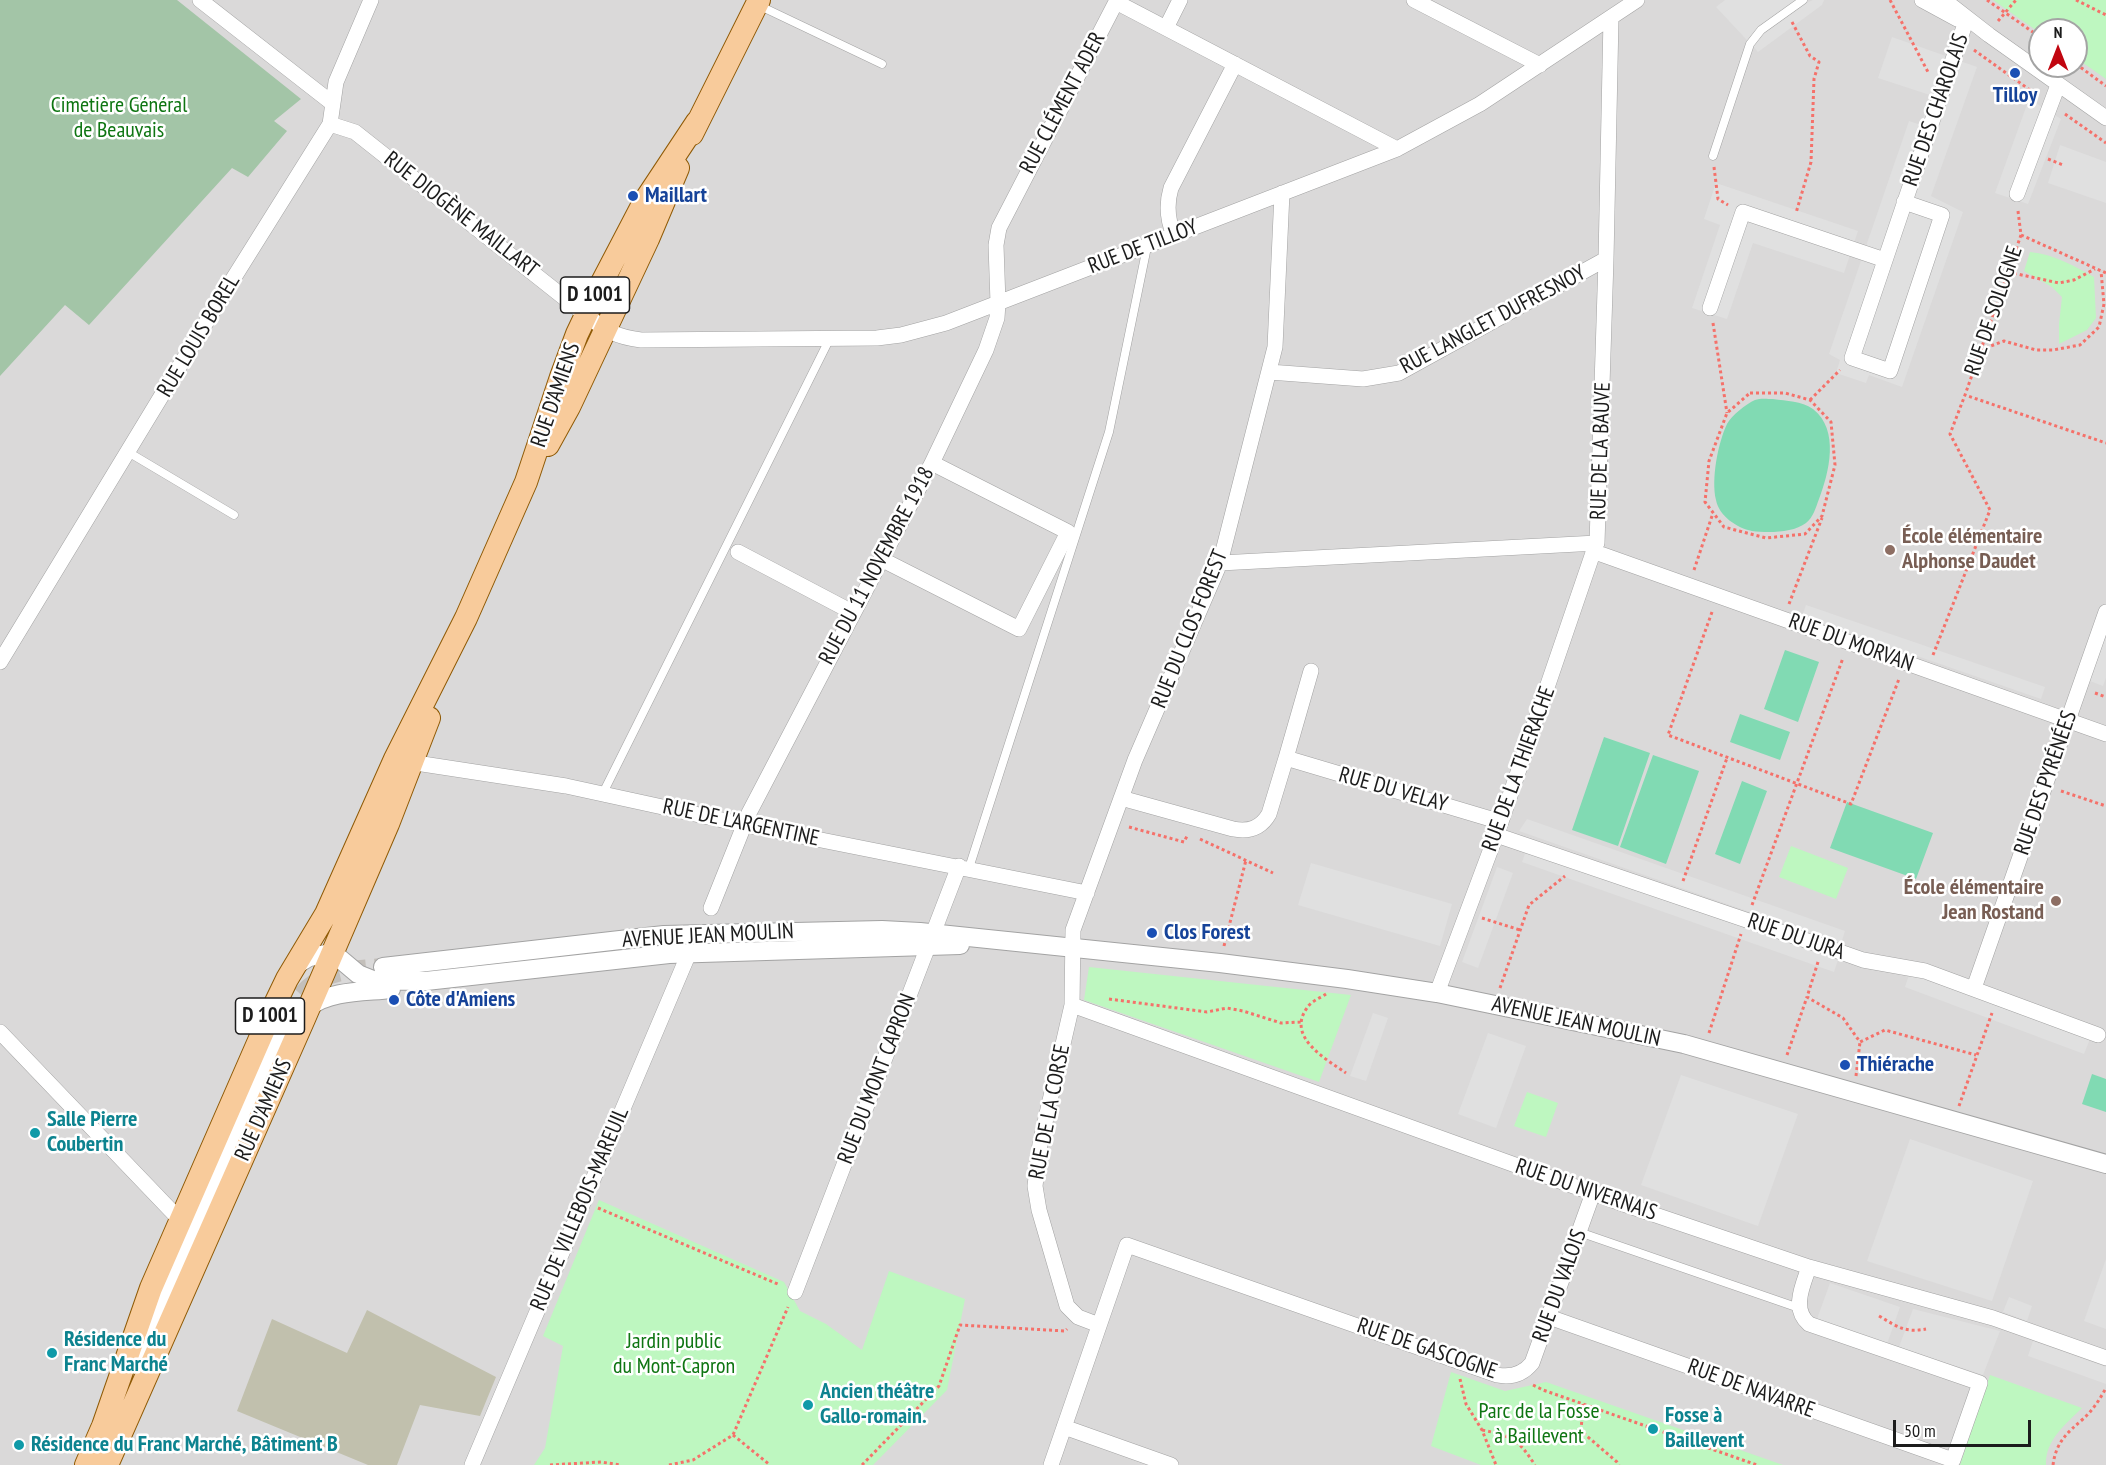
<!DOCTYPE html>
<html>
<head>
<meta charset="utf-8">
<style>
  body { margin:0 }
  #map { position:relative; width:2106px; height:1465px; overflow:hidden; background:#ede8e1; font-family:"PT Sans Narrow",sans-serif }
  canvas { display:block }
  .north { position:absolute; left:2028px; top:18px; width:60px; height:60px; box-sizing:border-box; background:#fff; border:2px solid #a4a4a4; border-radius:50%; rotate:0deg; font-size:16px; font-weight:700; line-height:24px; text-align:center; color:#1c1c1c }
  .north::after { content:''; display:block; margin:auto; width:21px; height:27px; background:#c10610; clip-path:polygon(50% 0,100% 100%,50% 72%,0 100%) }
  .scale { position:absolute; left:1893px; top:1420px; width:138px; height:27px; box-sizing:border-box; border:3px solid #1c1c1c; border-top:0; padding-left:8px; font-size:18px; line-height:21px; white-space:nowrap; color:#1c1c1c; -webkit-text-stroke:4px #fff; paint-order:stroke }
</style>
</head>
<body>
<div id="map">
<canvas width="2106" height="1465"></canvas>
<div class="north">N</div>
<div class="scale">50 m</div>
</div>
<script>
const ctx = document.querySelector('canvas').getContext('2d');
ctx.lineJoin = 'round';
function paint(path, color) {
  ctx.fillStyle = color;
  ctx.fill(path, 'evenodd');
}
function stroke(path, color, width, dash) {
  ctx.strokeStyle = color;
  ctx.lineWidth = width;
  ctx.lineCap = dash ? 'butt' : 'round';
  ctx.setLineDash(dash || []);
  ctx.stroke(path);
}
function drawText(font, color, halo, rows, align = 'center') {
  ctx.font = font + ' "PT Sans Narrow",sans-serif';
  ctx.lineWidth = 5;
  ctx.setLineDash([]);
  ctx.textBaseline = 'middle';
  ctx.strokeStyle = halo;
  ctx.fillStyle = color;
  for (const [text, x, y, turn = 0] of rows) {
    ctx.save();
    ctx.translate(x, y);
    ctx.rotate((+turn || 0) * Math.PI / 180);
    ctx.textAlign = isNaN(turn) ? turn : align;
    if (halo) ctx.strokeText(text, 0, 0);
    ctx.fillText(text, 0, 0);
    ctx.restore();
  }
}
paint(new Path2D(`
  M0 0H2106V1465H0ZM2040 30H2076V66H2040Z`), '#dad9d9');
paint(new Path2D(`
  M367 1310 496 1377 480 1416 420 1405 397 1465H368L237 1411 272 1319 347 1353Z`), '#c1c0ad');
paint(new Path2D(`
  M0 0H177L301 99 274 121 287 131 248 177 232 168 89 325 65 305 0 376Z`), '#a3c5a7');
paint(new Path2D(`
  M1993 0H2106V79L2076 58V30H2040V33Z
  M2030 252C2054 254 2074 266 2094 277L2096 318 2087 330 2059 344V324L2062 297 2052 287 2024 271Z
  M1791 846 1848 868 1836 899 1779 877Z
  M1089 967 1351 995 1319 1082 1084 1000Z
  M1527 1092 1558 1103 1546 1137 1514 1126Z
  M599 1200 784 1282 800 1311 826 1324 862 1350 889 1271 965 1299 947 1390 873 1465H534L545 1448 563 1346 543 1336Z
  M1451 1372 1505 1391 1546 1382 1783 1465H1481L1431 1446Z
  M1990 1375 2082 1408C2066 1424 2045 1440 2046 1465H1960Z`), '#bef7c0');
paint(new Path2D(`
  M1773 399C1787 401 1801 401 1813 409 1840 430 1829 473 1819 499 1816 507 1813 518 1806 523 1793 533 1768 533 1752 531 1737 528 1719 516 1716 500 1711 479 1718 443 1727 424 1732 415 1746 404 1755 400 1760 398 1768 399 1773 399Z
  M1785 650 1819 662 1798 722 1764 709Z
  M1740 714 1790 732 1780 760 1730 742Z
  M1604 737 1650 753 1618 846 1572 830Z
  M1653 755 1699 771 1666 864 1620 847Z
  M1742 781 1767 791 1740 864 1715 854Z
  M1847 802 1933 833 1916 879 1830 848Z
  M2092 1074 2106 1079V1112L2082 1104Z`), '#81dab3');
paint(new Path2D(`
  M1725 0H1795L1802 5 1813 0H1824L1822 5 1758 52 1716 7Z
  M1892 37 1977 67 1931 196 1963 212 1902 387 1869 375 1866 383 1836 373 1840 360 1829 354 1909 121 1921 125 1930 95 1878 78Z
  M2029 99 2061 119 2028 204 1995 193Z
  M2060 145 2106 162V203L2048 183Z
  M1716 183 1858 231 1844 273 1753 243 1727 319 1692 308 1720 225 1704 219Z
  M1806 605 2045 687 2041 699 1802 616Z
  M2106 634V678L2103 686 2090 681Z
  M1527 819 1845 931 1841 944 1519 831Z
  M1526 851 1838 960 1834 972 1522 862Z
  M1311 863 1452 904 1440 946 1298 905Z
  M1497 867 1513 873 1478 968 1462 962Z
  M1910 972 2090 1039 2084 1054 1905 987Z
  M1373 1013 1388 1018 1366 1081 1350 1076Z
  M1488 1033 1526 1046 1496 1128 1458 1114Z
  M1681 1075 1798 1114 1758 1226 1641 1185Z
  M1910 1139 2033 1181 1992 1301 1867 1261Z
  M2106 1259V1329L2084 1321Z
  M1830 1283 1900 1307 1887 1344 1817 1319Z
  M2009 1297 2032 1306 2027 1321 2003 1312Z
  M1913 1309 2000 1331 1983 1375 1899 1347Z
  M2033 1341 2106 1367V1384L2028 1356Z`), '#e0e0e0');
stroke(new Path2D(`
  M286 1017C310 972 337 971 383 967`), '#c3bfba', 18, [18, 9]);
const service = new Path2D(`
  M758 5 882 64
  M1713 156 1750 44 1761 30 1803 0
  M128 452 234 515
  M603 793 829 340
  M969 868 1109 432 1147 247
  M1579 1232 1799 1308`);
const minor = new Path2D(`
  M200 0 332 103
  M1414 0 1540 65
  M1922 0 1957 19
  M1944 0 1989 35 2106 118
  M1166 28 1180 0
  M330 124 355 132 586 315C605 330 616 337 641 340L877 338 901 335 946 323 1397 149 1480 104 1637 0
  M2017 194 2058 85
  M1904 202 1942 215 1890 371 1852 358 1967 18
  M1174 235C1167 219 1166 205 1171 188L1235 64
  M1710 308 1743 212 1885 260
  M1269 372 1363 379 1399 373 1606 259
  M738 552 852 612
  M1595 552 2106 734
  M881 559 1019 629 1068 532 932 463
  M1220 563 1597 543 1606 259 1611 18
  M0 662 213 311 330 124 336 82 371 0
  M1286 758 1311 671
  M403 761 566 786 736 823 1087 893
  M1121 798 1233 829C1249 832 1261 828 1269 814L1286 758 1501 822
  M1496 835 1846 954 1863 960 1925 971 2098 1035
  M711 908 749 813 932 463 986 350 997 318 998 303 996 245 999 228 1116 2 1397 149
  M1974 988 2106 612
  M1437 993 1501 822 1596 544
  M1072 1005 1626 1205 1809 1267 1993 1318 2106 1358
  M0 1032 181 1221
  M795 1292 959 866
  M1549 1317 1953 1460 1980 1383 1809 1324C1791 1309 1803 1285 1809 1267
  M1099 1325 1078 1317 1067 1306 1039 1210 1035 1186 1040 1144 1072 1005 1073 930 1135 760 1220 563 1275 347 1282 193
  M1064 1427 1171 1465
  M472 1465 689 953
  M1051 1465 1127 1245 1497 1375C1512 1378 1523 1374 1532 1363L1593 1193`);
const tertiary = new Path2D(`
  M296 965 309 957 327 954 339 958 358 974 373 980 426 981 669 954 960 945
  M383 967 664 935 882 930 920 932 1220 963 1347 979 1437 993 1684 1044 2106 1164
  M309 1007C330 990 366 992 391 989
  M138 1353 286 1017`);
const primary = new Path2D(`
  M692 134 759 0
  M548 445 569 407 648 239 678 168
  M86 1465 103 1426 151 1288 275 1004 287 979 326 914 395 759 466 618 526 482 561 377 577 334 597 292 644 202 697 122
  M107 1465 304 1019 388 824 429 718`);
stroke(service, '#a3a3a3', 9);
stroke(minor, '#a3a3a3', 16);
stroke(tertiary, '#a3a3a3', 20);
stroke(primary, '#8f5a05', 24);
stroke(new Path2D(`
  M1890 0 1928 72
  M1987 0 2040 37
  M2076 0 2106 15
  M1998 21 2016 0
  M1792 22 1810 56 1819 62 1814 79 1811 162 1796 213
  M1974 50 2037 95
  M2076 64 2106 86
  M2065 114 2106 143
  M2048 159 2063 165
  M1714 167 1718 199 1728 205
  M2018 211 2021 235 1965 395 2106 443
  M2021 235 2106 273
  M2008 272 2059 283 2074 280 2095 269
  M1713 323 1727 413
  M1980 350 2004 341 2036 350H2053L2080 345 2099 327 2104 304 2101 271
  M1750 393H1785L1810 400 1831 422 1835 465 1822 516 1805 534 1766 538 1724 527 1705 502 1709 461 1727 413Z
  M1810 400 1840 370
  M1694 570 1713 513
  M1789 604 1822 518
  M1712 612 1668 735 1851 804 1899 679
  M1933 655 1990 510 1950 434 1965 395
  M2095 693 2106 697
  M2061 791 2106 806
  M1129 827 1184 842 1188 834
  M1200 839 1273 873
  M1683 881 1727 758
  M1752 905 1843 658
  M1482 918 1520 930
  M1224 946 1246 860
  M1818 962 1807 997 1843 1018 1860 1042 1885 1030 1976 1055
  M1500 988 1529 905 1565 876
  M1326 994C1320 998 1310 1002 1307 1008 1286 1037 1326 1059 1346 1073
  M1109 999 1207 1012 1227 1008 1243 1011 1281 1023 1301 1022
  M1709 1033 1741 934
  M1787 1055 1807 997
  M1856 1076 1860 1042
  M1959 1106 1992 1013
  M598 1208 780 1285
  M1879 1316C1898 1327 1905 1333 1926 1329
  M1460 1379 1466 1404 1482 1430 1496 1465
  M1533 1385 1543 1390 1757 1465
  M1583 1404 1581 1431 1617 1462 1619 1465
  M1482 1430C1512 1436 1518 1439 1535 1465
  M733 1435 770 1465
  M550 1465 601 1462 621 1465
  M669 1465 693 1460 733 1435 788 1307
  M862 1465 939 1386 960 1325 1065 1331 1067 1329
  M2053 1465C2056 1442 2067 1433 2083 1419 2093 1410 2100 1399 2106 1388`), '#f5716a', 3, [3, 3]);
stroke(service, '#fff', 8);
stroke(minor, '#fff', 15);
stroke(tertiary, '#fff', 18);
stroke(primary, '#f8cb9b', 22);
for (const [x, y, r, color] of [
  [2015,73,6,"#1a4fb4"],
  [633,196,6,"#1a4fb4"],
  [1890,550,6,"#8d6e63"],
  [2056,901,6,"#8d6e63"],
  [1152,933,6,"#1a4fb4"],
  [394,1000,6,"#1a4fb4"],
  [1845,1065,6,"#1a4fb4"],
  [35,1133,6,"#0f9aa8"],
  [52,1353,6,"#0f9aa8"],
  [808,1405,6,"#0f9aa8"],
  [1653,1429,6,"#0f9aa8"],
  [19,1445,6,"#0f9aa8"]
]) {
  const dot = new Path2D();
  dot.arc(x, y, r, 0, 2 * Math.PI);
  ctx.fillStyle = color;
  ctx.fill(dot);
  stroke(dot, '#fff', 2);
}
for (const [x, y, w] of [
  [595,295,69],
  [270,1016,69]
]) {
  const box = new Path2D();
  box.roundRect(x - w / 2, y - 18, w, 36, 4.5);
  ctx.fillStyle = '#fff';
  ctx.fill(box);
  stroke(box, '#1c1c1c', 1.5);
}
drawText('bold 21px', '#1c1c1c', null, [
  ["D 1001",595,295],
  ["D 1001",270,1016]
]);
drawText('bold 22px', '#164399', '#fff', [
  ["Tilloy",2015,96,"center"],
  ["Maillart",645,196],
  ["Clos Forest",1164,933],
  ["Côte d'Amiens",406,1000],
  ["Thiérache",1857,1065]
], 'left');
drawText('22px', '#1c1c1c', '#fff', [
  ["RUE CLÉMENT ADER",1063,103,-62],
  ["RUE DES CHAROLAIS",1936,110,-71],
  ["RUE DIOGÈNE MAILLART",461,215,38],
  ["RUE DE TILLOY",1143,247,-21],
  ["RUE DE SOLOGNE",1994,311,-71],
  ["RUE LANGLET DUFRESNOY",1493,320,-28],
  ["RUE LOUIS BOREL",199,336,-59],
  ["RUE D'AMIENS",556,395,-71],
  ["RUE DE LA BAUVE",1601,451,-88],
  ["RUE DU 11 NOVEMBRE 1918",877,566,-62],
  ["RUE DU CLOS FOREST",1190,629,-68],
  ["RUE DU MORVAN",1851,643,20],
  ["RUE DE LA THIERACHE",1519,769,-70],
  ["RUE DES PYRÉNÉES",2046,783,-71],
  ["RUE DU VELAY",1393,790,16],
  ["RUE DE L'ARGENTINE",741,823,12],
  ["AVENUE JEAN MOULIN",708,936,-3],
  ["RUE DU JURA",1796,937,19],
  ["AVENUE JEAN MOULIN",1576,1022,12],
  ["RUE DU MONT CAPRON",877,1079,-69],
  ["RUE D'AMIENS",264,1110,-66],
  ["RUE DE LA CORSE",1050,1112,-79],
  ["RUE DU NIVERNAIS",1586,1190,19],
  ["RUE DE VILLEBOIS-MAREUIL",580,1209,-67],
  ["RUE DU VALOIS",1560,1286,-70],
  ["RUE DE GASCOGNE",1427,1349,19],
  ["RUE DE NAVARRE",1751,1389,20]
]);
drawText('22px', '#0e7512', '#fff', [
  ["Cimetière Général",119,106],
  ["de Beauvais",119,131],
  ["Jardin public",674,1342],
  ["du Mont-Capron",674,1367],
  ["Parc de la Fosse",1539,1412],
  ["à Baillevent",1539,1437]
]);
drawText('bold 22px', '#785e54', '#fff', [
  ["École élémentaire",1902,537],
  ["Alphonse Daudet",1902,562],
  ["École élémentaire",2044,888,"right"],
  ["Jean Rostand",2044,913,"right"]
], 'left');
drawText('bold 22px', '#0d838f', '#fff', [
  ["Salle Pierre",47,1120],
  ["Coubertin",47,1145],
  ["Résidence du",64,1340],
  ["Franc Marché",64,1365],
  ["Ancien théâtre",820,1392],
  ["Gallo-romain.",820,1417],
  ["Fosse à",1665,1416],
  ["Baillevent",1665,1441],
  ["Résidence du Franc Marché, Bâtiment B",31,1445]
], 'left');
</script>
</body>
</html>
